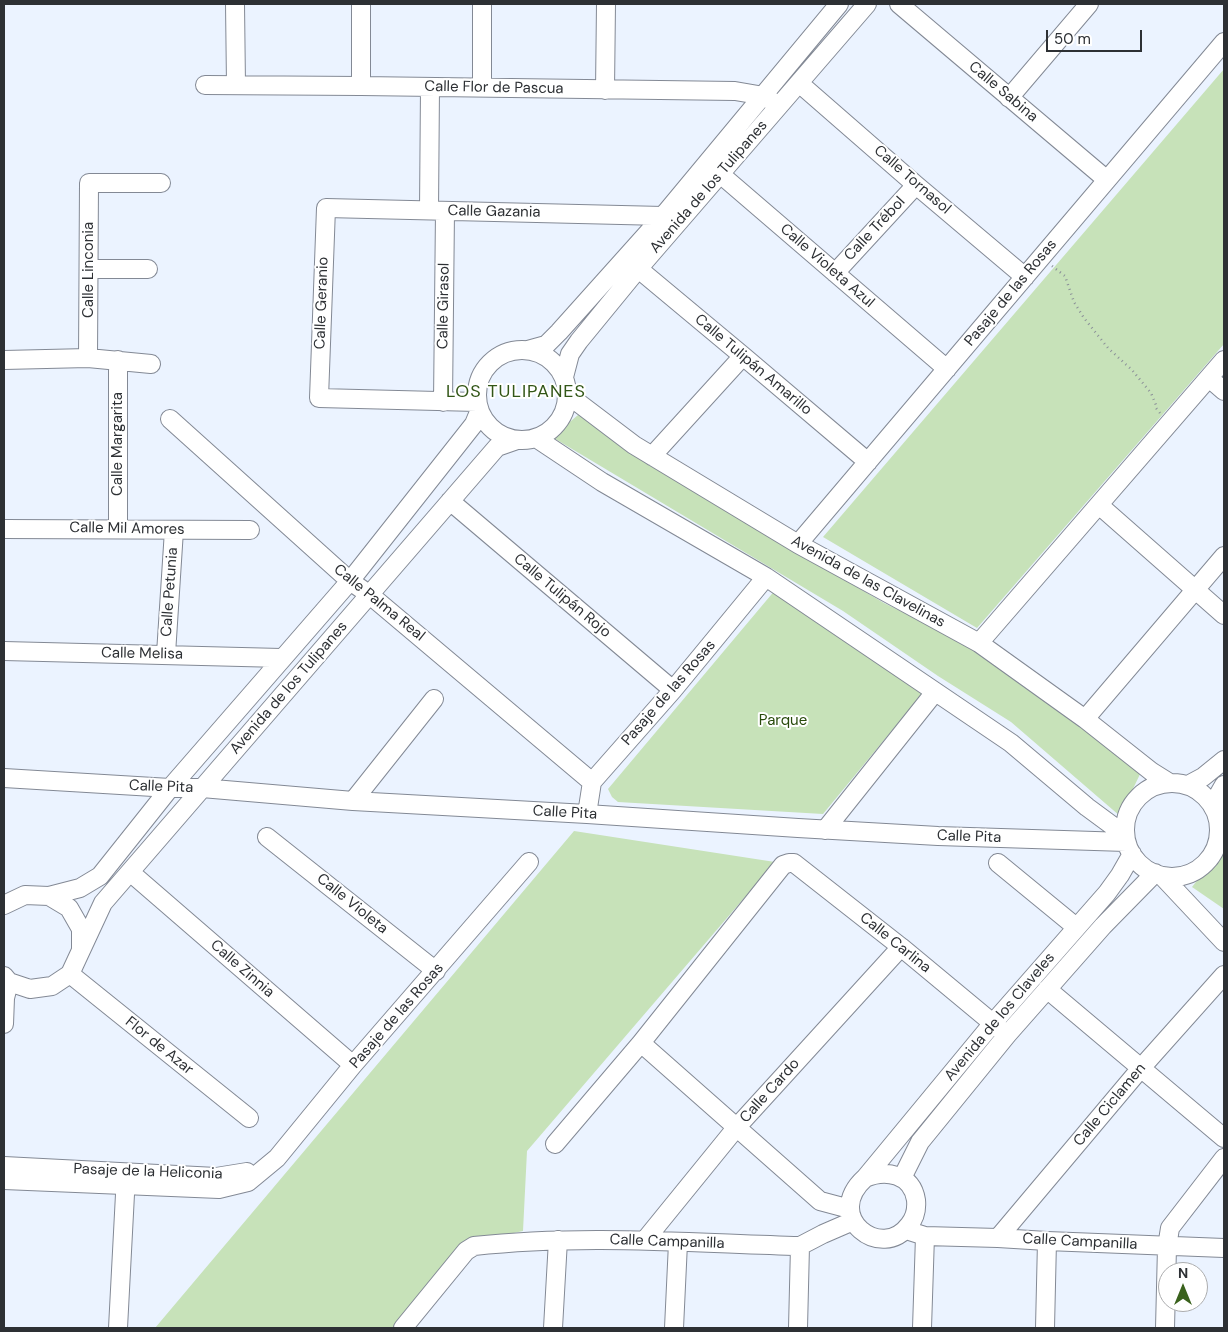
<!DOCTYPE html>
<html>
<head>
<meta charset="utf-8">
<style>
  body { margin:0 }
  #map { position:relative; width:1228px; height:1332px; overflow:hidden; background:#ebf3ff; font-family:"DM Sans",sans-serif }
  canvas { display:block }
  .frame { position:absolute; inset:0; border:5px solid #2d3034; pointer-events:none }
  .north { position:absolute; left:1158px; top:1262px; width:50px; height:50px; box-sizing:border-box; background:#fff; border:1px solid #abacae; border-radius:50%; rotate:0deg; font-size:14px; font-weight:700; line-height:20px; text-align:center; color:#2d3034 }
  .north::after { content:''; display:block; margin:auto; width:18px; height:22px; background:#3a621d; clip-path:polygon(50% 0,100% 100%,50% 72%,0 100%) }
  .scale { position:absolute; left:1046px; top:30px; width:96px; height:22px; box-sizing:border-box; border:2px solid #2d3034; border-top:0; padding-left:6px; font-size:15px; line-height:18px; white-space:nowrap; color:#2d3034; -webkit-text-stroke:4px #fff; paint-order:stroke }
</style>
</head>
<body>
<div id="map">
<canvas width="1228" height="1332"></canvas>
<div class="frame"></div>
<div class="north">N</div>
<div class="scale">50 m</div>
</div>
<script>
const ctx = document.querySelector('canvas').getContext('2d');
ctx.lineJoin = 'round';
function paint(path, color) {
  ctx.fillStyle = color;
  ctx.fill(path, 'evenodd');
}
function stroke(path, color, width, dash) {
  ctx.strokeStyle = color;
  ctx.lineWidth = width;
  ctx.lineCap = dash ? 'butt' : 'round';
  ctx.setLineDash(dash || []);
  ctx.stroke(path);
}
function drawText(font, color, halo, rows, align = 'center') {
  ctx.font = font + ' "DM Sans",sans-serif';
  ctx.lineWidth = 4;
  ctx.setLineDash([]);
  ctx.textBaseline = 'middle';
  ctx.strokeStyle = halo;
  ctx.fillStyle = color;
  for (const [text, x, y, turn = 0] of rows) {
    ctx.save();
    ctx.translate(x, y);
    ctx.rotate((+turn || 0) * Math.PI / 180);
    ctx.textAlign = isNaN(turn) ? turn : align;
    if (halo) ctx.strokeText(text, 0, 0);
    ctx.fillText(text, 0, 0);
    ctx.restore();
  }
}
paint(new Path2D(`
  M1224 69V344L977 628 823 537Z
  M578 408 799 553 884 603 982 651 1142 770 1120 816 1011 722 938 676 843 611 552 437 578 415Z
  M776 589 927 688 823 814 618 802 612 797 608 789Z
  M574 831 775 862 527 1151 523 1231 463 1244 396 1328H155Z
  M1224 846V909L1192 887Z`), '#c7e2b9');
const minor = new Path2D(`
  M235 4 236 85
  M361 4V86
  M482 4V87
  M899 4 1107 180
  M799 83 916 185 1025 277
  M205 85 361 86 735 91 764 96 779 106
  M605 90 606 4
  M1009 98 1089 4
  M712 167 947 369
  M429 210 430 87
  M629 261 743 356 868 462
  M89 269H148
  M835 273 916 185
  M477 395a45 45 0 1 1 90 0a45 45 0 1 1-90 0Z
  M528 350 546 345 559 332 663 216 839 4
  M88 358 89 183H161
  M4 360 88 358 151 364
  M118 360V529
  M564 377 570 354 579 341 638 269 867 4
  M1209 378 1224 391
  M566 386 572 398 634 445 798 544 979 643 1085 719 1152 772 1168 782
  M443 402 445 211
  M477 402 319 398 326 208 663 216
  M170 419 350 581 370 595 592 782
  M536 438 602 482 766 577 1011 743 1087 807 1125 835
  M652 456 743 356
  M450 501 673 690
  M1099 505 1224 615
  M4 529 250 530
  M798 544 1224 42
  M979 643 1224 360
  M4 651 281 658
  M166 654 174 530
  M1085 719 1224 556
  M4 778 170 788H202L353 801 587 814 798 828 938 836 1126 842
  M1125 830a47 47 0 1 1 94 0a47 47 0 1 1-94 0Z
  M1188 785 1203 777 1224 760
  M353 801 434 699
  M1214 807 1216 799 1224 785
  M587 814 592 782 673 690 766 577
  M825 830 935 692
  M267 837 436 971
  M998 863 1076 927
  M130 872 353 1065
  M1162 876 1224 942
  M49 896 80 888 100 876 170 788 350 581 474 424 479 412
  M4 905 25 895 49 896 69 908 81 929V949
  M70 974 249 1118
  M4 976 9 982 30 989 52 986 70 974 103 903 497 447 517 440
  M1047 989 1224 1138
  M4 1024 5 998 9 982
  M641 1043 820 1201 850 1209
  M555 1144 641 1043 783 865 789 863H794L901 947 1007 1035
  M4 1166 216 1177 247 1172
  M865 1178C886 1169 912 1174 916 1200 917 1210 915 1218 909 1225 882 1262 822 1217 865 1178L993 1023 1107 893 1120 875 1132 854
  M902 1178 920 1142 1007 1035 1103 926 1155 873
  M4 1180 219 1189 248 1182 277 1158 353 1065 529 862
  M906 1230 925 1236 998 1238 1047 1241 1224 1248
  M998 1238 1141 1068 1224 975
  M645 1240 736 1128 901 947
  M118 1328 126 1175
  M403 1328 466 1251 474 1246C582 1234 692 1243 800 1246L823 1234 853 1221
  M553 1328 558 1240
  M674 1328 678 1243
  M798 1328 800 1246
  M922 1328 925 1236
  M1045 1328 1047 1241
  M1165 1328 1167 1247 1170 1228 1224 1158`);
stroke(minor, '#838995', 20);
stroke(new Path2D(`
  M1052 266 1065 276 1074 302 1084 318 1108 348 1132 370 1151 393 1156 405V408L1160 413`), '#8b9098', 2.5, [1, 4]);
stroke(minor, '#fff', 18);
drawText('15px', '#2d3034', '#fff', [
  ["Calle Flor de Pascua",494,88,1],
  ["Calle Sabina",1003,92,40],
  ["Calle Tornasol",912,180,41],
  ["Avenida de los Tulipanes",709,187,-49],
  ["Calle Gazania",494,212,1],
  ["Calle Trébol",875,229,-47],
  ["Calle Violeta Azul",827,266,41],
  ["Calle Linconia",89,270,-90],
  ["Pasaje de las Rosas",1011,293,-50],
  ["Calle Geranio",322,303,-88],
  ["Calle Girasol",444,306,-89],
  ["Calle Tulipán Amarillo",753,365,40],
  ["Calle Margarita",118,444,-90],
  ["Calle Mil Amores",127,529,1],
  ["Avenida de las Clavelinas",868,582,29],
  ["Calle Petunia",170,592,-86],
  ["Calle Tulipán Rojo",562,596,40],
  ["Calle Palma Real",379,603,39],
  ["Calle Melisa",142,654,1],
  ["Avenida de los Tulipanes",289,688,-49],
  ["Pasaje de las Rosas",669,693,-49],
  ["Calle Pita",161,787,2],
  ["Calle Pita",565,813,3],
  ["Calle Pita",969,837,2],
  ["Calle Violeta",352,904,39],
  ["Calle Carlina",895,943,39],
  ["Calle Zinnia",242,969,41],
  ["Pasaje de las Rosas",397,1016,-49],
  ["Avenida de los Claveles",1000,1017,-50],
  ["Flor de Azar",159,1046,39],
  ["Calle Cardo",770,1091,-48],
  ["Calle Ciclamen",1110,1105,-50],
  ["Pasaje de la Heliconia",148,1172,2],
  ["Calle Campanilla",667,1242,2],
  ["Calle Campanilla",1080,1242,3]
]);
drawText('15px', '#284a0b', '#fff', [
  ["Parque",783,721]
]);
ctx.letterSpacing = '1px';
drawText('18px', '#325617', '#fff', [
  ["LOS TULIPANES",516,392]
]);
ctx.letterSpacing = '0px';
</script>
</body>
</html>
